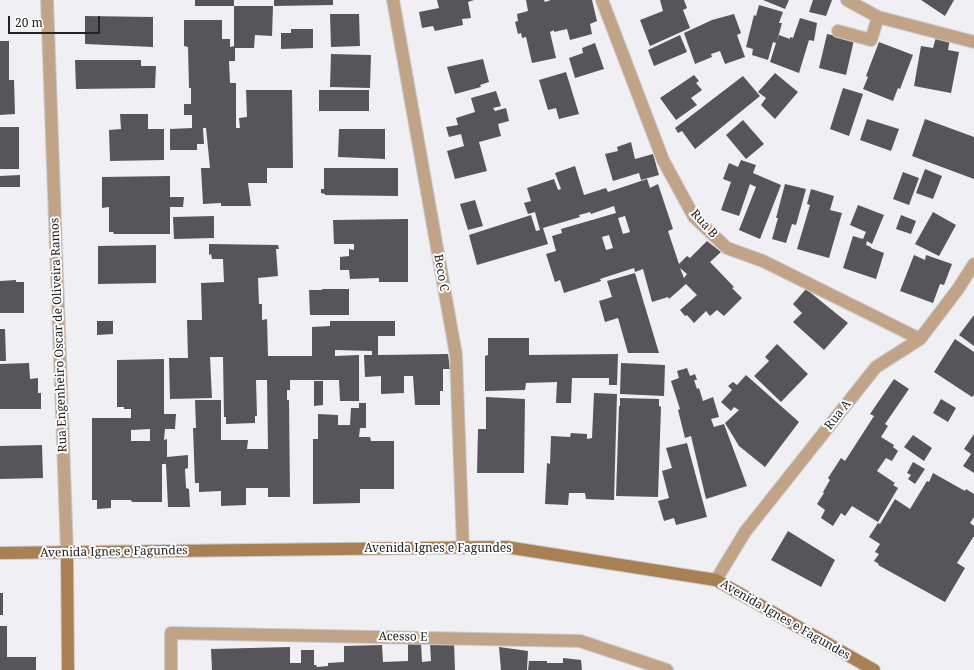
<!DOCTYPE html>
<html>
<head>
<meta charset="utf-8">
<style>
  body { margin:0 }
  #map { position:relative; width:974px; height:670px; overflow:hidden; background:#f0f0f4; font-family:"Noto Serif",serif }
  canvas { display:block }
  .scale { position:absolute; left:8px; top:16px; width:92px; height:18px; box-sizing:border-box; border:2px solid #232324; border-top:0; padding-left:5px; font-size:12px; line-height:14px; white-space:nowrap; color:#232324; -webkit-text-stroke:3px #fefefe; paint-order:stroke }
</style>
</head>
<body>
<div id="map">
<canvas width="974" height="670"></canvas>
<div class="scale">20 m</div>
</div>
<script>
const ctx = document.querySelector('canvas').getContext('2d');
ctx.lineJoin = 'round';
function paint(path, color) {
  ctx.fillStyle = color;
  ctx.fill(path, 'evenodd');
}
function stroke(path, color, width, dash) {
  ctx.strokeStyle = color;
  ctx.lineWidth = width;
  ctx.lineCap = dash ? 'butt' : 'round';
  ctx.setLineDash(dash || []);
  ctx.stroke(path);
}
function drawText(font, color, halo, rows, align = 'center') {
  ctx.font = font + ' "Noto Serif",serif';
  ctx.lineWidth = 4;
  ctx.setLineDash([]);
  ctx.textBaseline = 'middle';
  ctx.strokeStyle = halo;
  ctx.fillStyle = color;
  for (const [text, x, y, turn = 0] of rows) {
    ctx.save();
    ctx.translate(x, y);
    ctx.rotate((+turn || 0) * Math.PI / 180);
    ctx.textAlign = isNaN(turn) ? turn : align;
    if (halo) ctx.strokeText(text, 0, 0);
    ctx.fillText(text, 0, 0);
    ctx.restore();
  }
}
paint(new Path2D(`
  M195 0H234V6H195Z
  M274 0H333V5L274 6Z
  M437 0H474L468 2 471 18 462 19 463 25 435 31 433 26 422 28 419 12 439 8Z
  M526 0H544L545 2 551 0H592L597 21 590 24 592 34 570 40 567 29 554 32V30L550 32 556 58 532 63 526 37 522 38 521 33 518 34 515 22 518 21 517 14 528 11Z
  M660 0H684L687 8 683 10 690 28 650 46 640 20 663 11Z
  M763 0H789L785 9Z
  M813 0H832L826 16 809 12Z
  M921 0H954L945 16Z
  M759 5 783 12 779 23H782L777 41 779 35 790 39V37L793 38 800 18 817 23 814 41 809 40 799 73 770 62 776 43 773 42 768 60 752 55 753 49 746 47 754 15 756 16Z
  M234 6H273L272 36 255 35 254 48H235V61H229L230 83H236V128H240L239 118 247 117 246 90H292L293 168H267V183H248L251 206H221V203L203 204 201 168H210L206 128H203L204 144H197V150H170V129L192 128V115H184V104H191V88H189L188 47 184 46V20H222V39H230V47L234 46Z
  M330 14H359L360 46 331 47Z
  M734 14 741 33 737 35 745 57 725 64 720 51 711 54 712 57 695 64 684 33 712 20Z
  M85 16 153 17V47L85 44Z
  M291 29H313V48L281 49V33H291Z
  M827 34 854 40 846 75 819 68Z
  M680 35 687 52 654 66 648 50Z
  M936 37 950 39 948 50 959 52 951 93 914 86 921 46 933 48Z
  M0 41H9V80H14L15 114 0 115Z
  M879 42 913 55 900 89 898 88 893 101 863 89 868 77 866 76Z
  M595 43 604 69 575 78 569 58 583 53 582 48Z
  M331 54 371 55 370 88 330 87Z
  M483 59 489 82 480 85 481 87 455 94 447 67Z
  M75 60H141V66H156L155 88 76 89Z
  M566 72 579 114 559 119 556 108 548 110 539 80Z
  M775 73 798 92 775 119 761 105 766 98 758 92Z
  M694 75 699 81 696 83 702 90 691 98 697 105 676 120 660 98Z
  M743 76 760 96 695 149 682 131 678 133 675 128Z
  M843 88 863 94 849 136 830 129Z
  M319 90H369V111H319Z
  M496 91 501 106 493 108 495 111 506 108 509 121 498 124 501 136 479 142 487 171 455 179 447 151 464 146 461 134 449 137 446 127 458 125 456 118 475 112 471 98Z
  M120 114H148V129H164V160L110 161 109 130 121 129Z
  M867 119 899 129 891 151 860 140Z
  M925 119 974 137V179L912 156Z
  M743 120 764 144 746 159 726 135Z
  M0 127H19V169H0Z
  M339 129H385V159L338 157Z
  M631 142 635 159 653 154 659 175 641 180 639 173 613 181 605 154 618 151 617 147Z
  M741 160 756 165 753 173 781 185 760 239 739 230 756 187 750 184 739 216 721 210 731 182 723 179 729 163 738 167Z
  M575 166 584 195 606 188 608 192 647 179 650 188 658 184 673 229 668 231 679 264 687 256 690 258 707 241 721 252 710 262 734 287 732 288 742 298 724 316 717 310 710 316 706 311 694 323 687 315 685 316 680 310 697 295 686 284 669 299 668 297 652 302 643 269 635 272 634 268 600 279 601 281 564 293 560 280 555 282 546 254 556 251 552 236 562 233 561 229 616 213 614 206 591 214 590 212 579 215 580 217 543 228 548 244 477 265 469 235 531 215 536 231 540 230 535 212 528 214 524 203 531 201 527 188 554 179 558 190 561 189 555 173ZM625 216 630 232 623 234 618 218ZM609 235 613 248 606 250 602 237ZM680 268 687 274 684 278Z
  M324 168H398V196L325 195V194L321 193V189H324Z
  M925 169 942 176 933 199 916 193Z
  M903 172 919 178 909 205 893 199Z
  M20 175V187H0V176Z
  M170 176V197H184L183 207H170V234H114L113 232H109V207L102 208V177Z
  M785 184 806 189 796 225 792 224 786 243 772 239 778 218H776Z
  M811 189 834 196 830 210 842 213 829 258 797 249 810 205 807 204Z
  M475 200 483 226 468 230 460 204Z
  M858 205 884 215 872 244 867 241 866 245 871 247V248L884 253 876 279 843 268 853 236 863 239 866 232 850 225Z
  M933 212 956 225 939 256 915 244Z
  M901 215 916 221 911 234 896 229Z
  M214 216V238L174 239 173 217Z
  M408 219V282H379V278L350 279 349 270H340V257L349 256V249L354 250V244H334L333 220Z
  M209 244 278 245 279 249H276L278 276 258 278 259 304H262V320L267 319 268 356H312V327L330 326V321H395V336H378V355L448 354 450 369H443V391H440V405H415L413 376H404V393L381 394V376L365 377 364 355H372V351L335 350V356L359 355V401H340L339 380H290V390H287V400H289L290 497H268V488H246V505L221 506V491L199 492V483H195L193 428H196L195 400H221V440H248L247 449H268L267 380H256L257 416H255V423L226 424V417H224L223 357H210L212 398 170 399 169 358H188L187 320H202L201 283 224 282 223 259H212L211 254 209 255Z
  M156 245V283L98 284V246Z
  M914 255 925 260 926 255 952 264 944 285 940 284 933 303 900 291Z
  M635 273 646 310 659 353H628L618 318 605 322 599 301 612 297 607 281Z
  M16 280V282H24V313H0V281Z
  M322 289H349V315H310L309 290H322Z
  M806 289 848 323 824 350 793 322 802 313 793 304Z
  M974 315V346L959 335Z
  M97 321H113V334L97 335Z
  M0 329H5L6 361H0Z
  M488 338H529V355L618 354 617 385H609V378H572L571 403H556L557 382 526 383 525 390 485 391V356L488 355Z
  M955 339 974 352V395L972 397 934 372Z
  M777 344 808 374 781 402 754 376 769 361 765 357Z
  M164 359V414H176L175 429H165L164 440 167 439V457L188 455V468L185 469 186 488 189 489 190 507H168L166 464H162V502H132L131 500H111V508L97 509V500H92V418H131V409H124V407H117V360ZM150 429V441H131V430Z
  M29 363 30 379 38 378V393H41V409H0V364Z
  M621 363 665 365 664 396 620 394Z
  M687 368 690 376 695 374 697 380H694L697 389 699 388 703 401 713 397 719 417 711 419 714 427 724 424 747 486 706 499 691 436 685 438 678 410 680 409 671 381 679 378 677 371Z
  M746 375 799 422 765 467 739 446 725 423 739 410 734 407 731 411 721 402 732 390 728 386 733 382 737 385Z
  M894 379 909 389 885 424 888 426 881 437 894 445 893 447 898 451 892 461 886 458 877 471 895 483 893 485 898 488 878 522 852 506 845 516 841 513 833 526 821 518 825 510 817 504 824 493 823 492 830 480 828 478 841 458 845 461 874 416 870 414Z
  M314 381H323V405L314 406Z
  M594 393 617 394 614 500 586 499 585 493H569L568 505 545 504 547 463 550 464 551 436 570 437 571 433 587 434V439L592 438Z
  M486 397 525 399 524 473H477L478 429H486Z
  M620 398 659 399V406L661 407 658 497 616 496 619 406H620Z
  M941 399 956 408 948 422 933 413Z
  M359 403H366V428H360L359 437H370L371 441H394V489H360V503L313 504V439H318V414L338 415V425H350L351 408H359Z
  M974 434V473L963 466 971 454 964 449Z
  M913 435 932 448 924 461 904 447Z
  M687 443 707 517 676 525 674 518 664 521 658 501 669 498 662 471 672 468 666 448Z
  M42 445 43 478 0 479V446Z
  M913 462 925 469 915 484 908 479 911 475 907 473Z
  M933 473 965 491 966 489 974 494V517L970 523 974 526V536L957 563 965 568 945 602 878 565 879 564 874 561 879 554 875 552 880 544 869 537 878 523 880 524 895 499 910 509 927 481 929 482Z
  M788 531 835 560 821 587 771 560Z
  M0 593H3V615H0Z
  M0 626H7V657H36V670H0Z
  M454 642 455 670H212L211 649 290 647V663H301V650H314V665H316L317 667 328 666V663L344 662V646L382 645 383 662 408 661V643H421L422 662 431 661 430 643Z
  M499 647 528 651 527 670H501Z
  M563 658 581 660 582 670H528L529 661H547V663H563Z`), '#56565a');
const lane = new Path2D(`
  M602 0 663 160 694 217 727 248 763 261 920 339
  M847 0 878 17 974 42
  M838 31 871 40 878 17
  M716 580 745 532 876 367 920 339 958 289 974 264`);
const street = new Path2D(`
  M47 0 67 552
  M393 0 456 355 463 548
  M171 670V633L580 641 667 670`);
const secondary = new Path2D(`
  M67 552 68 670
  M0 553 506 547 716 580 874 670`);
stroke(lane, '#cbcbcf', 14);
stroke(street, '#cbcbcf', 14);
stroke(secondary, '#cbcbcf', 14);
stroke(lane, '#c1a488', 12);
stroke(street, '#c1a488', 12);
stroke(secondary, '#a97f54', 12);
drawText('12px', '#232324', '#fefefe', [
  ["Rua B",704,224,48],
  ["Beco C",441,273,80],
  ["Rua Engenheiro Oscar de Oliveira Ramos",59,335,-92],
  ["Rua A",838,415,-52],
  ["Avenida Ignes e Fagundes",438,549],
  ["Avenida Ignes e Fagundes",114,552,-1],
  ["Avenida Ignes e Fagundes",785,620,30],
  ["Acesso E",403,637,1]
]);
</script>
</body>
</html>
